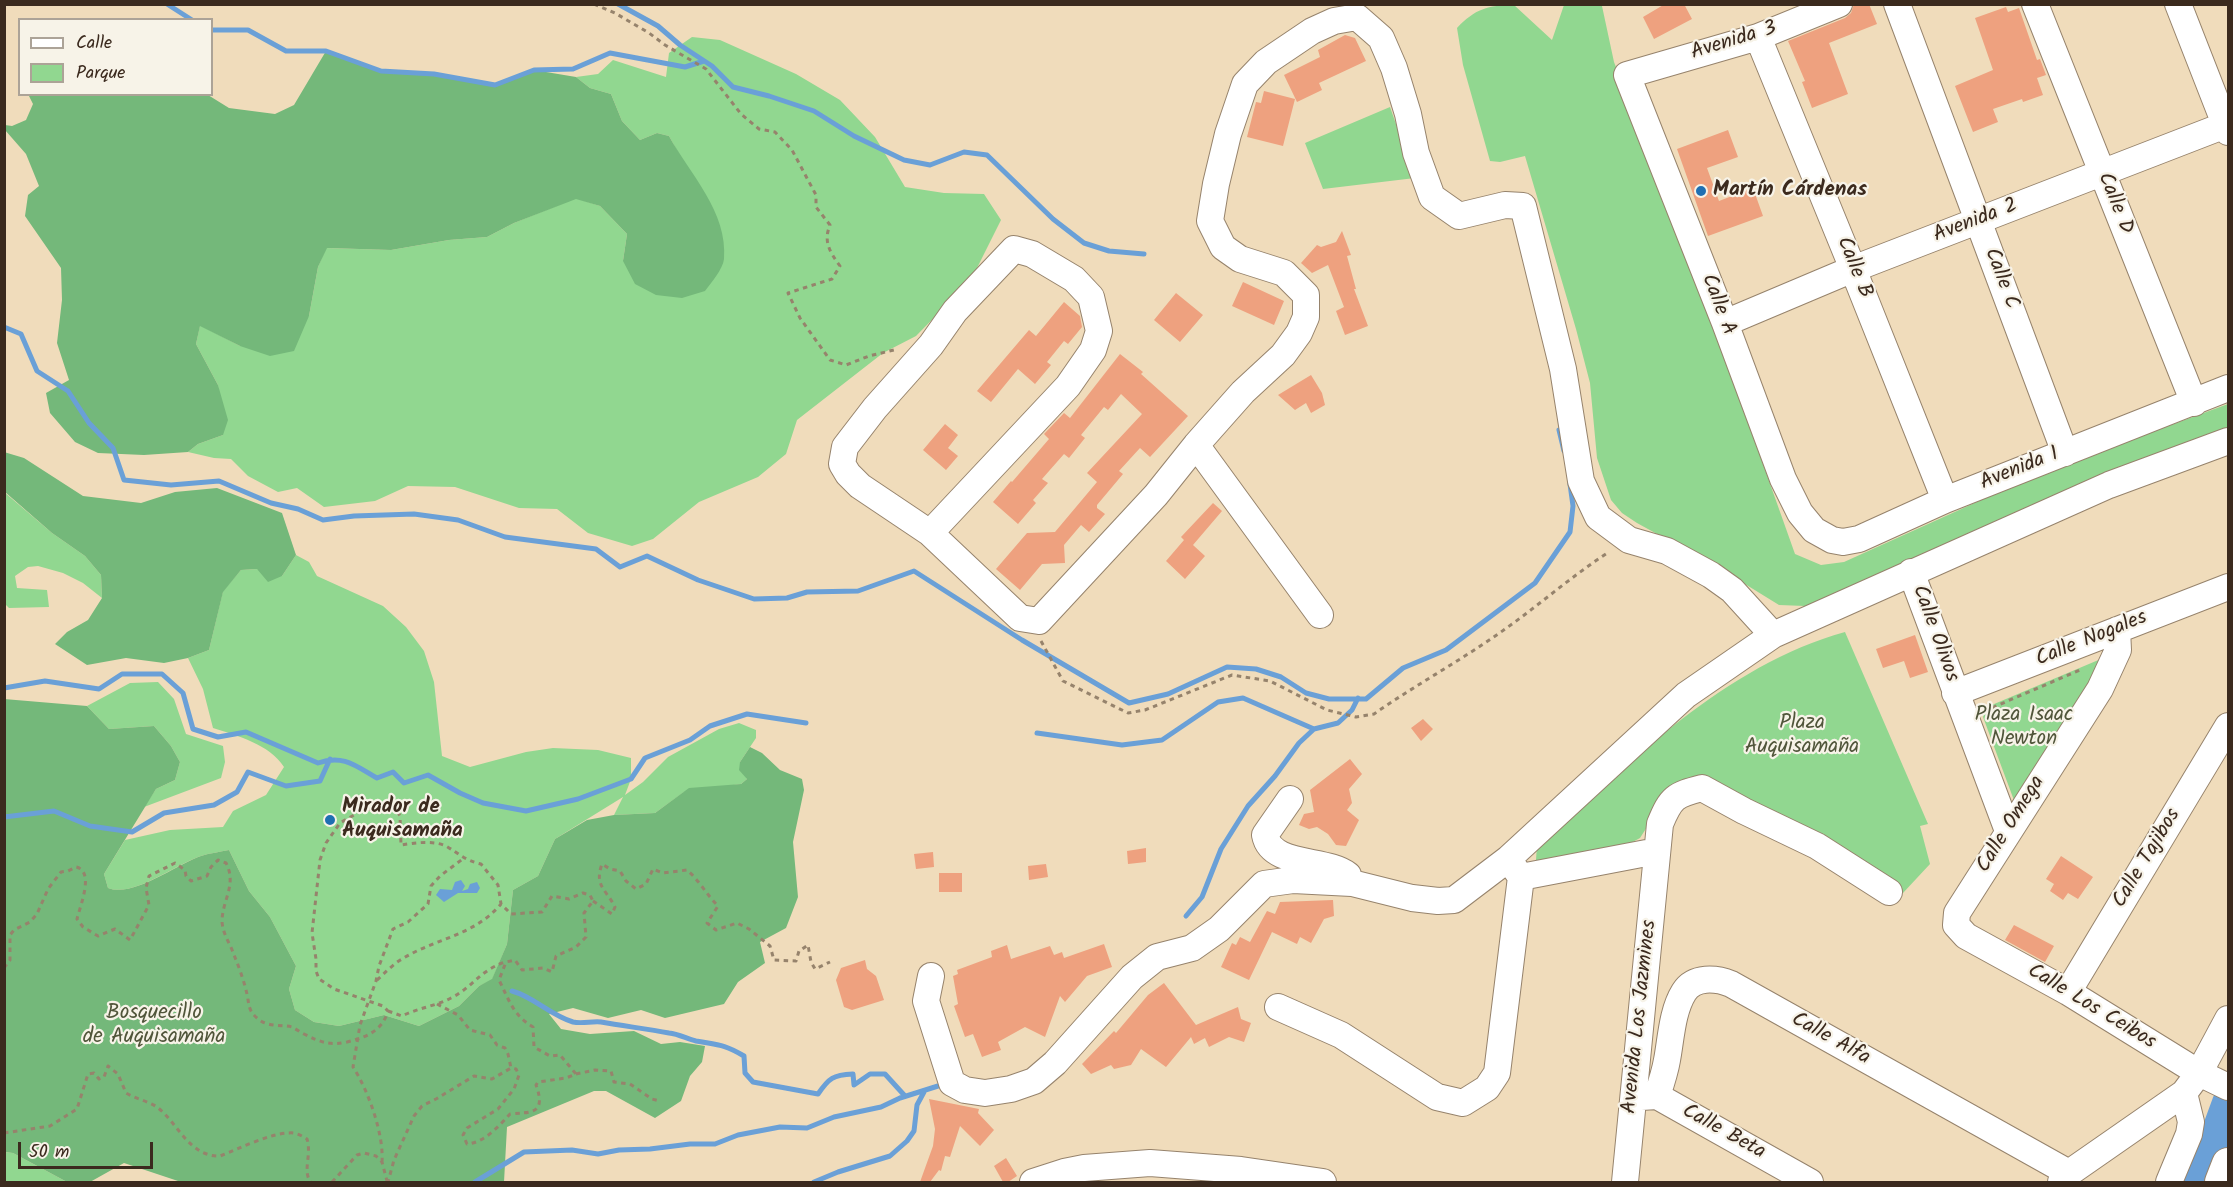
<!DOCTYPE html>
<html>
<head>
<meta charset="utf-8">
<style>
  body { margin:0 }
  #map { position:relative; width:2233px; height:1187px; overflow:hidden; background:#f0dcbb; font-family:Kalam,sans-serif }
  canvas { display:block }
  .frame { position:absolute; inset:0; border:6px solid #3b2a1e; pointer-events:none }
  .legend { position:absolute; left:18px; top:18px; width:195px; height:78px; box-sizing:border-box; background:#f7f3e8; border:2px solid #aca397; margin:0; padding:8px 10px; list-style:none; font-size:18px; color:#3b2a1e }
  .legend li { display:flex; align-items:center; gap:12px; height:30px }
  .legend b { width:30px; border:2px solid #aca397 }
  .scale { position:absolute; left:18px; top:1142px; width:135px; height:27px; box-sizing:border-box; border:3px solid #3b2a1e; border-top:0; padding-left:8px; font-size:18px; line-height:21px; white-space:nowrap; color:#3b2a1e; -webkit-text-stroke:4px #f7f3e8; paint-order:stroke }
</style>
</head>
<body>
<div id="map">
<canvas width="2233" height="1187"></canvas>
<div class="frame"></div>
<ul class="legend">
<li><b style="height:8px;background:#fff"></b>Calle</li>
<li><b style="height:16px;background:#91d790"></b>Parque</li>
</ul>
<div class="scale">50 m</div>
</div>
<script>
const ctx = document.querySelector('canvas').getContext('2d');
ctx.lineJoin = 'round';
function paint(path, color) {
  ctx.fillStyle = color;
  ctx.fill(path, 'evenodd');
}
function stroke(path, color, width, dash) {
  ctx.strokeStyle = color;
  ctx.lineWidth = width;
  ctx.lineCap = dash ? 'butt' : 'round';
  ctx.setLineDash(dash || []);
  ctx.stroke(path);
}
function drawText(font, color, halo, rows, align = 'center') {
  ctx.font = font + ' Kalam,sans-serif';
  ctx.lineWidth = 4.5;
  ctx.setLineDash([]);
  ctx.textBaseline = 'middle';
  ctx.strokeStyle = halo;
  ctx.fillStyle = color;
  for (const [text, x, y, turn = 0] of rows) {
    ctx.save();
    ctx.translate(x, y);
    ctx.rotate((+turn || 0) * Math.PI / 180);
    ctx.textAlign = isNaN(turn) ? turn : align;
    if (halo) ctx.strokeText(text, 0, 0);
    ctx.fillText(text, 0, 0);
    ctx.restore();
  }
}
paint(new Path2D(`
  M1588 4 1602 6 1614 62 1690 259 1795 554 1821 565 1844 562 2041 473 2228 404V429L1828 600 1805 606 1779 605 1719 568 1637 523 1622 513 1611 500 1597 458 1590 383 1576 329 1525 156 1500 162 1490 161 1463 65 1457 28C1475 9 1488 5 1514 5L1552 40 1564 5Z
  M692 37 720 40 796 74 840 100 875 137 905 187 944 193 984 194 1001 220 971 280 916 336 883 353 797 420 786 454 758 477 699 502 653 539 632 546 588 533 557 509 519 508 455 487 408 486 375 501 324 507 297 488 278 492 248 476 231 459 214 458 188 452 198 444 223 435 218 385 196 344 200 325 240 346 309 316 318 267 326 248 391 250 449 240 487 237 514 223 576 198 600 206 627 234 623 261 680 156 669 136 657 133 640 140 622 121 611 94 590 88 576 77 598 74 613 60 666 77 669 53Z
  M1390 107 1415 178 1323 189 1305 143Z
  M4 492 52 533 85 556 101 575 102 598 83 583 63 573 38 566 28 567 15 576 17 588 47 590 49 607 9 608 5 604Z
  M296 555 309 562 317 576 383 606 406 627 424 651 434 682 442 756 470 767 526 752 553 748 598 750 631 758V779L625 795 643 782 668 757 719 729 739 723 756 730V738L740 762 747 779 741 784 684 792 655 813 614 815 623 797 555 839 538 876 513 890 507 944 492 980 479 986 459 1006 419 1026 384 1015 339 1026 314 1022 295 1010 289 989 296 966 270 917 249 891 229 850C220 852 210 853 201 856 176 864 133 898 108 888L104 874 125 840 170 830 223 827 233 811 266 795 284 767C269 744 238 736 213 728L203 689 188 658 209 650 223 591 241 570 257 569 282 576Z
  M1845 632 1928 824 1920 826 1930 864 1903 893C1841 851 1777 811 1709 779L1647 827 1640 838 1627 845 1545 864 1536 860 1537 845C1628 764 1725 665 1845 632Z
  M2115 653 2015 803 1983 717 1987 707Z
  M158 682 174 699 186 734 223 746 225 762 221 778 144 807 156 789 175 780 180 762 171 746 154 726 109 729 87 706 130 683Z
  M4 1152 13 1153 67 1182H5Z`), '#91d790');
paint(new Path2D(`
  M326 51 380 71 434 74 495 85 534 70 576 77 590 88 611 94 622 121 640 140 657 133 669 136C690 174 728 212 724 259 723 269 711 283 705 291L682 298 656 295 635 284 623 261 627 234 600 206 576 199 514 223 487 237 449 240 391 250 327 248 318 267 309 316 294 351 270 356 240 346 200 326 196 344 218 385 228 420 223 435 198 444 188 452 144 455 98 453 75 442 50 413 46 393 69 380 57 343 62 300 61 268 25 216 28 195 39 186 26 154 5 130V125L12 126 26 120 33 104 28 94 208 95 229 108 275 114 294 105Z
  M4 452 24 458 83 496 141 503 175 492 217 488 282 513 296 555 282 576 268 582 257 569 241 570 223 592 209 650 188 658 164 663 126 658 87 665 55 644 67 632 88 620 102 598 101 575 85 556 52 533 5 492Z
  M4 699 87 706 109 729 154 726 171 746 180 762 175 780 156 789 104 874 108 888C133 898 177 864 201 856 210 853 220 852 229 850L249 891 270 917 296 966 289 989 295 1010 314 1022 339 1026 384 1015 419 1026 459 1006 479 986 492 979 507 944 513 890 538 876 555 839 587 820 614 815 655 813 689 788 741 784 747 779 739 770 740 762 750 747 762 753 780 770 802 779 804 790 793 842 798 897 786 928 760 942 765 963 738 982 724 1004 665 1018 641 1010 608 1018 573 1008 549 1014 561 1029 590 1034 634 1031 661 1044 680 1042 705 1046 702 1062 690 1076 681 1101 655 1118 606 1091H594L507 1127 504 1182H181L124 1163 90 1182H67L13 1153 5 1152Z`), '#74b87a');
paint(new Path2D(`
  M461 880 465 886 462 891 468 889 470 884 477 882 480 888 477 893H458L444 902 436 895 440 889 452 890 455 882Z`), '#6aa0d7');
stroke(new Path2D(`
  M167 4 192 20
  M618 4 658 26 680 45 712 66 733 87 769 96 814 111 854 136 904 160 930 165 964 152 987 155 1053 219 1084 243 1109 251 1144 254
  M212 30H248L286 51H326L381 71 434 74 495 85 534 70 573 69 610 53 685 67 704 61
  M4 327 21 334 37 371 68 391 89 423 113 448 124 480 171 485 219 481 271 503 298 509 323 520 354 516 414 514 458 520 505 537 596 549 620 567 647 556 698 580 754 599 787 598 807 592 858 591 914 571 1022 640 1129 703 1168 694 1227 667 1256 669 1281 677 1306 693 1329 699H1366L1403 668 1446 650 1535 583 1570 532 1573 506 1570 484
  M1559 430 1564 451
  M4 688 45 681 99 689 122 674H162L183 693 193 729 218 737 246 732 318 763C343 754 356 766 377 778L393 772 404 783 428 775 460 793 483 803 526 811 578 799 631 779 645 758 690 740 710 726 747 714 806 723
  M1037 733 1122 745 1162 740 1218 702 1243 698 1314 729
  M4 817 54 811 90 826 132 832 164 813 214 805 237 792 248 772 286 786 320 781 330 759
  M1186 916 1202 897 1221 849 1248 806 1275 776 1299 743 1314 729 1338 723 1352 710 1358 698
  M512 991C534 997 550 1015 573 1022 582 1024 592 1021 601 1022 624 1026 647 1029 669 1033 679 1034 687 1039 696 1041 718 1045 724 1044 744 1056L745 1073 753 1082 818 1094C829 1078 833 1075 853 1074L854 1085 870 1074H885L905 1096
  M475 1182 524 1152 572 1150 598 1154 619 1150 650 1149 690 1144H715L738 1135 780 1127 807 1128 834 1117 881 1107 900 1098 938 1086
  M814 1182 838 1172 890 1156 907 1141 914 1131 917 1105 924 1092`), '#6aa0d7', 5);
stroke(new Path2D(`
  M2199 1182 2228 1103`), '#6aa0d7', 32);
paint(new Path2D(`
  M1665 4H1684L1692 19 1654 39 1643 17Z
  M1854 4H1869L1877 24 1829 43 1848 94 1812 108 1802 82 1805 81 1788 41 1845 18 1851 13Z
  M2006 7 2008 12 2019 8 2037 60 2040 59 2046 75 2037 78 2043 95 2023 102 2022 99 1993 109 1998 122 1973 132 1955 86 1993 70 1975 18Z
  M1345 35 1355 38 1366 61 1319 83 1322 90 1297 102 1284 75 1320 57 1318 50Z
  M1264 91 1295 99 1283 146 1247 137 1256 102 1261 103Z
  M1728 130 1738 157 1707 168 1719 201 1753 188 1763 216 1708 236 1677 149Z
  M1342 231 1351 255 1347 256 1356 289H1354L1368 326 1345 335 1336 311 1344 307 1328 265 1312 273 1301 263 1317 245 1321 247 1336 242Z
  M1243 282 1284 301 1274 325 1232 306Z
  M1176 293 1203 315 1180 342 1154 320Z
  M1064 302 1080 316 1082 327 1068 344 1064 341 1047 362 1051 365 1035 384 1018 369 991 402 977 391 1029 330 1036 336Z
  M1120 354 1143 372 1141 374 1188 416 1150 457 1140 448 1119 471 1123 474 1097 505V508L1105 514 1089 532 1081 525 1064 545 1065 563 1042 564 1020 590 996 569 1027 533 1055 532 1097 482 1087 473 1142 414 1121 394 1108 410 1104 407 1081 435 1085 438 1069 458 1064 454 1042 479 1048 483 1033 500 1036 503 1018 524 993 502 1011 481 1012 482 1049 439 1044 434 1064 413 1070 418Z
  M1311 375 1322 393 1325 405 1311 413 1306 403 1295 410 1278 395Z
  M945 424 958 435 948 448 958 456 946 470 923 450Z
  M1213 503 1222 511 1193 545 1205 556 1185 579 1166 561 1184 540 1181 537Z
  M1915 635 1928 672 1910 678 1904 661 1883 668 1876 649Z
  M1423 719 1433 729 1421 741 1411 728Z
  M1350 759 1362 774 1349 789 1352 803 1347 810 1359 820 1346 846 1336 845 1328 834 1317 827 1309 829 1299 825 1304 814 1314 812 1310 790Z
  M1146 848V862L1128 864 1127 851Z
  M933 852 934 867 916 869 914 854Z
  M2061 856 2093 877 2078 899 2068 893 2063 900 2050 891 2054 884 2046 879Z
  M1046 864 1048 877 1029 880 1028 866Z
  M939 873H962V892H939Z
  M1333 900 1334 916 1324 919 1311 943 1300 937 1297 944 1272 932 1249 980 1221 967 1232 943 1236 945 1240 937 1250 942 1267 911 1275 914 1280 902Z
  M2014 925 2054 946 2045 962 2005 940Z
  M1104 944 1112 967 1087 976 1065 1002 1060 996 1045 1037 1025 1027 998 1042 1001 1050 982 1057 973 1034 965 1037 954 1006 958 1004 953 976 958 974 957 970 992 957 991 951 1007 945 1011 959 1050 946 1054 955 1062 952 1064 958Z
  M865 960 867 969 876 976 884 1000 852 1010 844 1007 836 980 841 968Z
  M1164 983 1196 1025 1238 1007 1241 1019 1251 1023 1244 1042 1229 1037 1209 1047 1205 1038 1194 1044 1191 1037 1166 1067 1141 1049 1131 1065 1114 1069 1111 1065 1091 1074 1082 1064 1114 1031 1116 1033 1148 995Z
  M929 1099 979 1109 978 1113 994 1130 980 1146 960 1126 950 1157 945 1156 941 1171 939 1170 930 1182H920L933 1146 935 1129Z
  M1006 1158 1017 1176 1008 1182H1003L994 1166Z`), '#eea17f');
const minor = new Path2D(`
  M1839 4 1758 37 1627 75 1725 323 1783 479 1800 513 1814 530 1832 540 1843 542 1859 539 1945 500 2228 388
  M1897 4 2065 453
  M2035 4 2194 403
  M2178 4 2228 132
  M1758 37 1853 269 1945 500
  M1725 323 1853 269 2228 124
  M1196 445 1320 615
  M930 533 1068 386 1093 350 1099 331 1091 297 1074 279 1032 254 1014 249 955 311 931 345 875 408 845 447 842 464 848 474 860 486 930 533 1020 618 1039 621 1156 495 1196 445 1243 392 1283 355 1299 333 1306 317V295L1284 273 1240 259 1223 247 1210 221 1216 184 1228 134 1245 84 1266 62 1312 31 1334 21 1357 17 1381 38 1394 68 1408 114 1416 153 1432 197 1459 216 1505 205 1523 206 1563 369 1581 481 1598 517 1629 540 1667 551 1711 575 1732 590 1773 635
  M1911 572 2008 831
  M2117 630 2118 650 2100 689 1957 913 1956 925 1966 936 2068 992 2199 1073 2228 1087
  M1955 693 2228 587
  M1290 799 1265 835C1271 867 1327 858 1348 875
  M1511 863 1521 877 1657 851
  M931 976 926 1001 952 1083 965 1090 985 1093 1011 1089 1034 1081 1055 1063 1132 977 1157 957 1192 948 1219 929 1264 884 1293 880 1352 883 1412 898 1438 901 1454 900 1508 859 1686 695 1773 635 2109 485 2228 441
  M2068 992 2228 726
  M1278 1007 1341 1035 1437 1097 1463 1103 1487 1088 1497 1073 1521 877
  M1657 1096C1661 1084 1665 1072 1667 1060 1671 1039 1672 1011 1684 992 1694 976 1716 978 1731 984L2069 1173
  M1641 1097 1657 1096 1810 1182
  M1033 1182 1064 1172 1084 1168 1150 1163 1241 1170 1323 1182
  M1625 1182 1660 824C1671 797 1675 795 1702 788L1744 811 1817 846 1889 892
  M2061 1182 2069 1173 2184 1093 2199 1073 2228 1019
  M2169 1182 2189 1134 2191 1122 2184 1093`);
const major = new Path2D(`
  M2221 1182 2228 1164`);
stroke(minor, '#96836c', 28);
stroke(major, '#96836c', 34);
stroke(new Path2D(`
  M594 4 615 13 649 33 665 45 706 69 741 114 759 129 775 132 792 150 816 195V207L830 225C823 242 830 252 840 266L832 279 788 293 800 318 830 360 846 365 869 356 898 349
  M1041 641 1063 681 1128 713 1145 710 1232 675 1270 681 1327 710 1356 717 1374 714C1414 686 1458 662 1498 634 1536 608 1570 577 1609 552
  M1987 714 1989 709 2080 670
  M593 901 612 914 615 907C606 889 594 886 602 864L610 869 620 871 626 881 636 889 646 884 653 869 663 873 687 870C698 879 707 895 718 906L707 923 716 930 737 923 749 929 770 946 774 960 796 961 799 951 808 945 811 962 815 969 830 962
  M4 968 10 960V935L14 930 30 922 37 914 48 889 61 872 68 871 76 867C95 871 80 906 77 919L83 927 98 936 115 929 130 940 149 905 146 888 149 876 175 863 185 870 186 876 191 881 207 876 211 867 218 860 226 863C237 884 223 899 222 920 222 933 230 943 234 955 239 967 244 981 247 994 249 1003 248 1011 257 1018 268 1028 280 1024 292 1027 296 1029 300 1032 304 1034 320 1042 330 1046 347 1042 367 1037 382 1031 388 1011L383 1006 334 989 319 979 316 971V959L312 933 320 860 326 843 340 823 361 811 394 805 400 816 401 845C414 843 433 840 446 846 458 853 466 861 481 864L498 885 501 904 511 914 542 912 552 896 569 899 583 893 590 895 593 901 584 913 586 937 576 947 556 956 552 972 543 968 522 970 515 960 506 962 499 980C509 1000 513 1015 533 1027L534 1047 550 1056 560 1055 576 1074 566 1078 538 1082 536 1085C547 1115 530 1112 510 1114 499 1126 484 1143 467 1144L463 1135 467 1128 498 1109 514 1089 519 1075 516 1069 511 1068 492 1079 474 1076 436 1099 422 1106 414 1116 394 1160 388 1182
  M377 980C385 973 393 964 402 959 436 938 474 936 501 904
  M437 1004 458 1015 470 1030 490 1035 497 1045 505 1048 508 1054 511 1068
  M388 1011 402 1016C418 1008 436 1006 451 998 473 987 479 971 505 962
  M576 1074 595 1070 611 1071 614 1082 630 1084 652 1099 660 1101
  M4 1133 50 1126 77 1109 88 1074 94 1073 99 1079 104 1077 108 1066 118 1074 126 1093C136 1099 148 1101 157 1107 178 1123 189 1157 220 1156 238 1149 271 1133 289 1133 296 1132 302 1136 307 1139 312 1155 302 1172 311 1182
  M382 1162C384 1134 368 1090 353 1067L360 1025 376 981 379 966 393 929 408 922 428 904 431 886 440 876 464 858
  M332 1182 357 1155 364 1153 376 1156 382 1162 387 1181`), '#96836c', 3, [4.5, 4.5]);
stroke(minor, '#fff', 26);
stroke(major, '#fff', 32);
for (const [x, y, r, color] of [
  [1701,191,6,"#1f6fb2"],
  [330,820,6,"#1f6fb2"]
]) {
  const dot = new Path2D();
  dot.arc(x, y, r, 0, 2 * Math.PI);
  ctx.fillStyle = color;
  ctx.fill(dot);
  stroke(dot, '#f7f3e8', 2);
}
drawText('21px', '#3b2a1e', '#f7f3e8', [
  ["Avenida 3",1734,42,-17],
  ["Calle D",2114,204,68],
  ["Avenida 2",1976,222,-21],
  ["Calle B",1853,268,68],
  ["Calle C",2000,279,69],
  ["Calle A",1717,305,69],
  ["Avenida 1",2020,470,-22],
  ["Calle Olivos",1934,634,70],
  ["Calle Nogales",2092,640,-22],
  ["Calle Omega",2012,825,-58],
  ["Calle Tajibos",2148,859,-59],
  ["Calle Los Ceibos",2091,1008,31],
  ["Avenida Los Jazmines",1641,1017,-84],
  ["Calle Alfa",1830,1040,29],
  ["Calle Beta",1723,1133,29]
]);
drawText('bold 21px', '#3b2a1e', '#f7f3e8', [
  ["Martín Cárdenas",1713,191],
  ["Mirador de",342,808],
  ["Auquisamaña",342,832]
], 'left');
drawText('21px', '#50553a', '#f7f3e8', [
  ["Plaza Isaac",2024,716],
  ["Newton",2024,740],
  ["Plaza",1802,724],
  ["Auquisamaña",1802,748],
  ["Bosquecillo",154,1014],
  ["de Auquisamaña",154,1038]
]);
</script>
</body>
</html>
